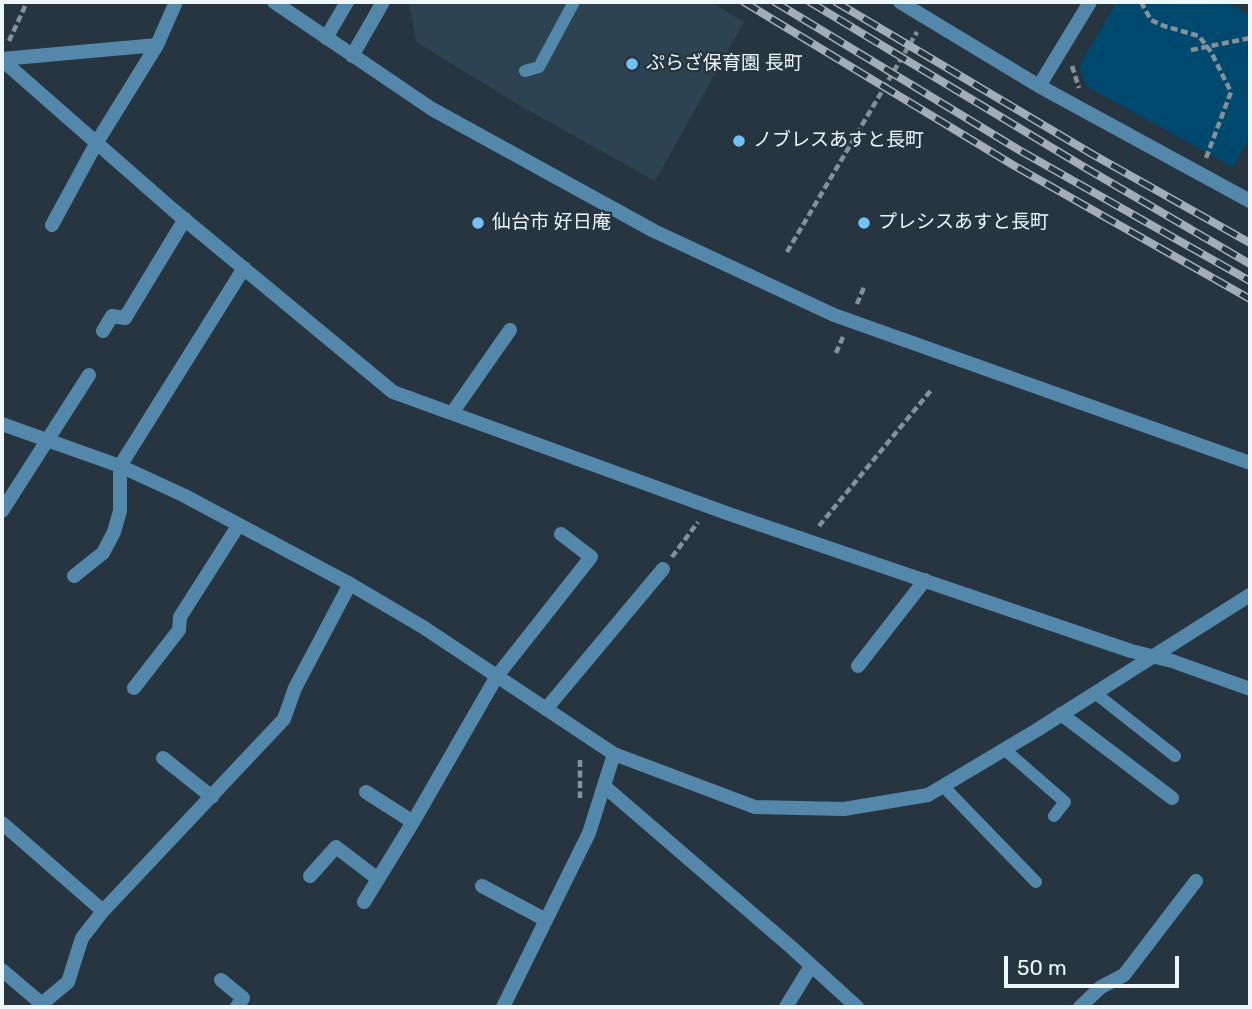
<!DOCTYPE html>
<html>
<head>
<meta charset="utf-8">
<style>
  body { margin:0 }
  #map { position:relative; width:1252px; height:1009px; overflow:hidden; background:#273540; font-family:Rubik,sans-serif }
  canvas { display:block }
  .frame { position:absolute; inset:0; border:4px solid #edf7fd; pointer-events:none }
  .scale { position:absolute; left:1004px; top:956px; width:175px; height:32px; box-sizing:border-box; border:4px solid #edf7fd; border-top:0; padding-left:9px; font-size:21px; line-height:24px; white-space:nowrap; color:#edf7fd; -webkit-text-stroke:5px #273540; paint-order:stroke }
</style>
</head>
<body>
<div id="map">
<canvas width="1252" height="1009"></canvas>
<div class="frame"></div>
<div class="scale">50 m</div>
</div>
<script>
const ctx = document.querySelector('canvas').getContext('2d');
ctx.lineJoin = 'round';
function paint(path, color) {
  ctx.fillStyle = color;
  ctx.fill(path, 'evenodd');
}
function stroke(path, color, width, dash) {
  ctx.strokeStyle = color;
  ctx.lineWidth = width;
  ctx.lineCap = dash ? 'butt' : 'round';
  ctx.setLineDash(dash || []);
  ctx.stroke(path);
}
function drawText(font, color, halo, rows, align = 'center') {
  ctx.font = font + ' Rubik,"Noto Sans JP",sans-serif';
  ctx.lineWidth = 5;
  ctx.setLineDash([]);
  ctx.textBaseline = 'middle';
  ctx.strokeStyle = halo;
  ctx.fillStyle = color;
  for (const [text, x, y, turn = 0] of rows) {
    ctx.save();
    ctx.translate(x, y);
    ctx.rotate((+turn || 0) * Math.PI / 180);
    ctx.textAlign = isNaN(turn) ? turn : align;
    if (halo) ctx.strokeText(text, 0, 0);
    ctx.fillText(text, 0, 0);
    ctx.restore();
  }
}
paint(new Path2D(`
  M409 2H711L744 22 655 181 519 105 416 42Z`), '#2e4351');
paint(new Path2D(`
  M1117 2H1226L1250 15V46L1246 54 1250 56V137L1233 167 1086 86 1079 66Z`), '#00496e');
stroke(new Path2D(`
  M1141 2 1151 20 1164 26 1199 36 1211 52 1231 92 1206 158
  M9 41 27 2
  M1191 50 1250 38
  M1072 66 1079 88
  M787 252 917 32
  M857 304 864 287
  M836 353 843 337
  M819 526 932 389
  M672 557 698 522
  M580 760V798`), '#849199', 4.5, [7, 3.5]);
stroke(new Path2D(`
  M525 71 539 67 574 2
  M1095 693 1175 756
  M1004 749 1065 802 1054 816
  M943 786 1036 882`), '#5488ab', 12);
stroke(new Path2D(`
  M2 59 157 45
  M2 60 172 209 393 392 732 515 1131 651 1172 661 1250 689
  M52 225 97 142 157 45 176 2
  M103 331 112 316 125 318 185 219
  M452 413 510 330
  M2 511 89 375
  M74 576 103 553 114 532 120 511V466L244 268
  M858 666 925 580
  M134 688 179 630 180 617 238 526
  M546 709 663 569
  M1061 714 1172 798
  M163 758 212 797
  M604 786 791 947 857 1007
  M366 792 413 822
  M2 823 103 911
  M310 876 336 847 378 879
  M482 886 546 920
  M364 902 413 822 497 676 591 557 561 534
  M2 970 42 1004
  M221 980 243 998 237 1007
  M38 1007 68 982 82 938 103 911 284 719 295 688 350 584
  M786 1007 811 966
  M1080 1007 1101 987 1124 975 1196 881`), '#5488ab', 14);
stroke(new Path2D(`
  M274 2 432 109 654 231 834 315 1250 463
  M900 2 1039 86 1250 201
  M326 38 347 2
  M352 56 383 2
  M1039 86 1090 2
  M2 424 120 466 183 495 350 584 423 627 614 754 755 807 844 809 928 795 1037 730 1250 595
  M503 1007 589 833 614 754`), '#5488ab', 14);
const rail = new Path2D(`
  M744 2 1013 165 1250 299
  M775 2 1019 150 1250 281
  M810 2 1084 167 1250 264
  M836 2 1092 154 1250 243`);
stroke(rail, '#a2adb5', 8);
stroke(rail, '#273540', 5, [16]);
for (const [x, y, r, color] of [
  [632,64,7,"#73c1f6"],
  [739,141,7,"#73c1f6"],
  [478,223,7,"#73c1f6"],
  [864,223,7,"#73c1f6"]
]) {
  const dot = new Path2D();
  dot.arc(x, y, r, 0, 2 * Math.PI);
  ctx.fillStyle = color;
  ctx.fill(dot);
  stroke(dot, '#273540', 2.5);
}
drawText('19px', '#edf7fd', '#273540', [
  ["ぷらざ保育園 長町",646,64],
  ["ノブレスあすと長町",753,141],
  ["仙台市 好日庵",492,223],
  ["プレシスあすと長町",878,223]
], 'left');
</script>
</body>
</html>
